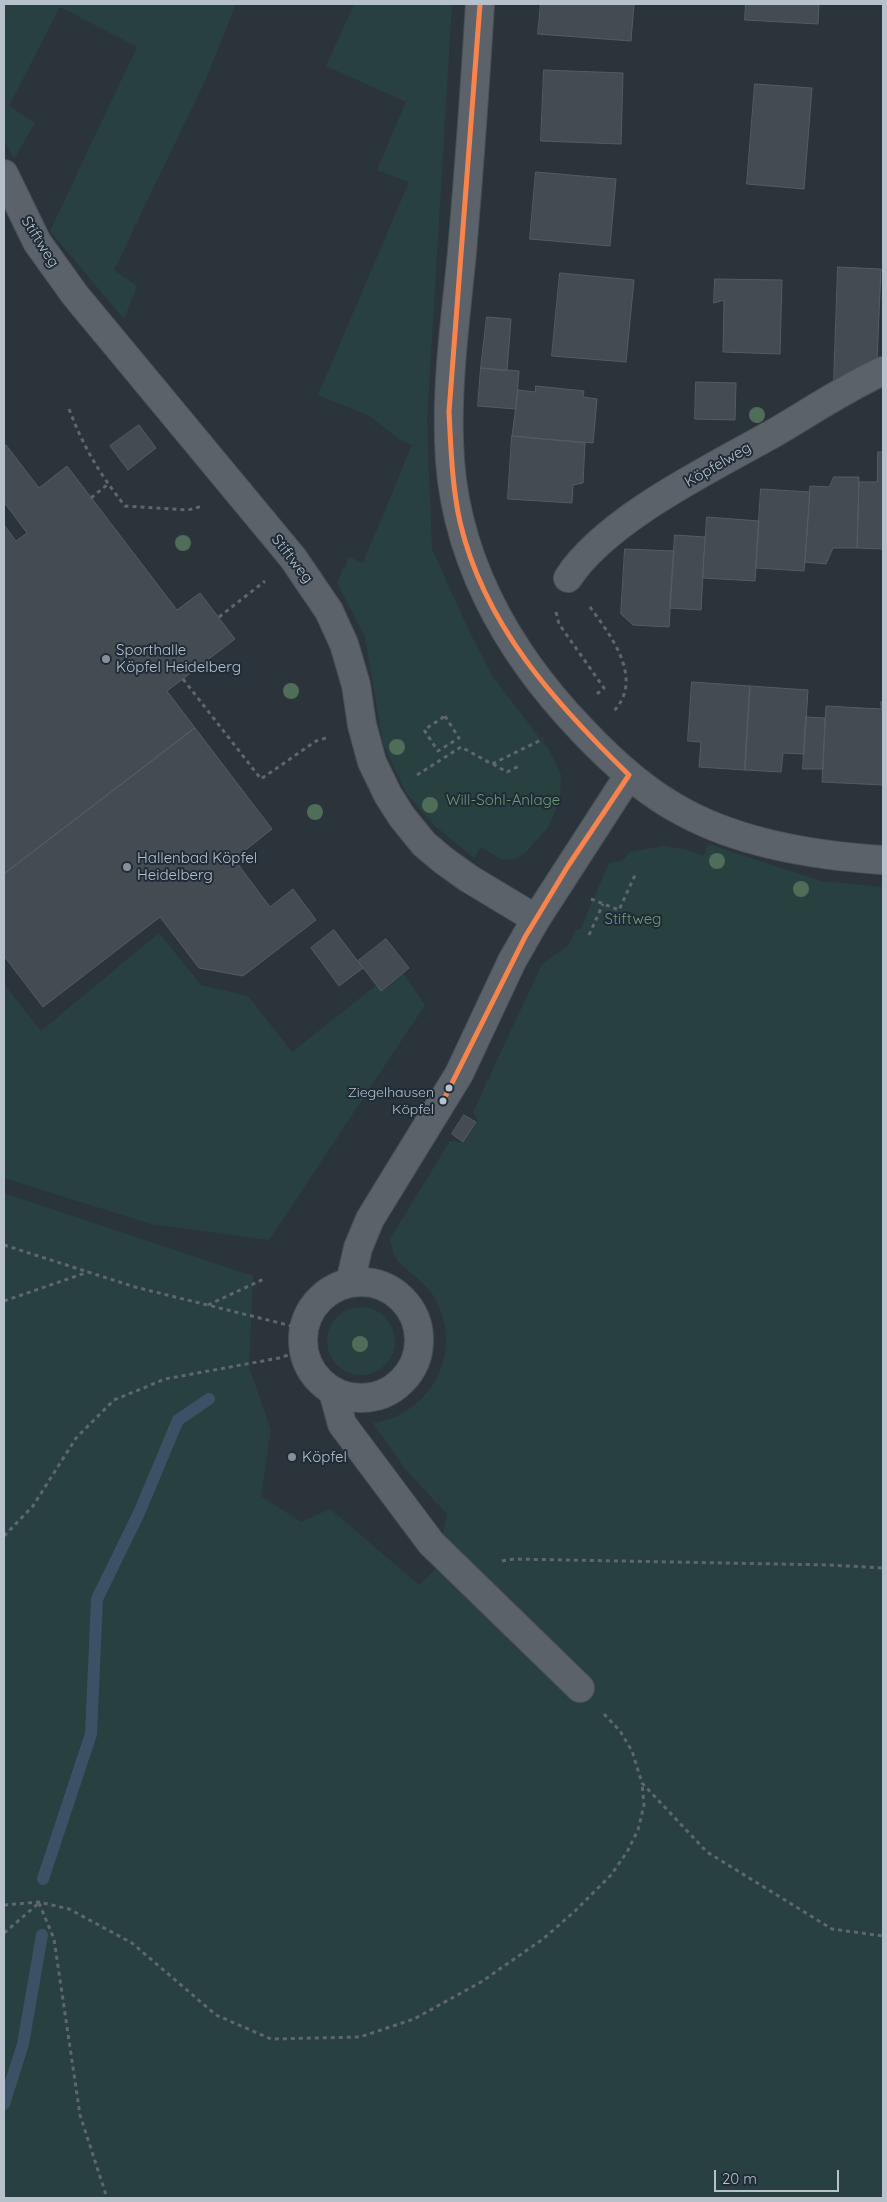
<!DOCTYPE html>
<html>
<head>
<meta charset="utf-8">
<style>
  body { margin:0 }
  #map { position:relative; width:887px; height:2202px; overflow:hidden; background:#2c343b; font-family:Quicksand,sans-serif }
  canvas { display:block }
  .frame { position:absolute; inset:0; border:5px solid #b7c1cb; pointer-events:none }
  .scale { position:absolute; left:714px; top:2170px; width:125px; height:22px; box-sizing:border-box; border:2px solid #b7c1cb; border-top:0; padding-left:6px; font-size:15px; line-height:18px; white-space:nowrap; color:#b7c1cb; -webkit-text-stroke:4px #1f2b36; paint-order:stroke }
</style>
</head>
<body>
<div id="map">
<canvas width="887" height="2202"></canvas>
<div class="frame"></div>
<div class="scale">20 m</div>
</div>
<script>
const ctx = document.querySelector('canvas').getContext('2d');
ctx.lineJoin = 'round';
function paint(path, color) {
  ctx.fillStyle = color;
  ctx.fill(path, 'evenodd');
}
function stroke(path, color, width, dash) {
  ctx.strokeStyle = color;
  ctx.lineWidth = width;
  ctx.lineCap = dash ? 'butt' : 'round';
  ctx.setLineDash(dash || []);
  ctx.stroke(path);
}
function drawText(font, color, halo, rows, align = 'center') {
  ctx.font = font + ' Quicksand,sans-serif';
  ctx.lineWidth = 4;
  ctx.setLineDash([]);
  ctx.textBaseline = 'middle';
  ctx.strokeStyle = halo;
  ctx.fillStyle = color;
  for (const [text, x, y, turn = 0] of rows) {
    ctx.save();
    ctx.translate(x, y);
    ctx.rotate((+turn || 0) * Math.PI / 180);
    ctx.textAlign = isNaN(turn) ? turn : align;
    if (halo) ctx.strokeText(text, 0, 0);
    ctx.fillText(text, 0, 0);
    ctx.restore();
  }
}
paint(new Path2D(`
  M4 4H236L204 83 114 270 137 286 124 319 50 231 137 47 60 7 9 106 35 123 14 159 4 142Z
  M354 4H452L427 421 432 549 471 635 493 677 549 750 561 775 560 800 547 829 524 854 514 859 502 860 481 847 474 858 434 825 406 793 383 743 365 637 337 583 349 557 363 563 412 445 399 439 368 415 318 395 409 182 377 170 406 102 326 66Z
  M708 844 821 881 883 887V2198H4V1193L253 1276 249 1367 271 1430 261 1496 301 1522 330 1509 419 1585 436 1569 447 1514 406 1470 373 1423C433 1414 466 1349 433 1295 424 1281 409 1273 398 1261 393 1255 392 1246 390 1239L450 1141 463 1143 478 1120 473 1112 542 964 568 946 576 929 580 930 609 863 622 861 630 852 664 846 688 850 703 856Z
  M159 933 201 985 248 996 292 1052 399 967 425 1005 269 1240 151 1224 4 1178V984L41 1031Z
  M327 1341a34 34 0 1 1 68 0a34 34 0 1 1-68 0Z`), '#294041');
stroke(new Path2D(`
  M43 1879 91 1734 97 1599 139 1513 178 1420 209 1399
  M4 2104 23 2044 42 1935`), '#3b5165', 12);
const building = new Path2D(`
  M541 4H634L631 41 538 34Z
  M746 4H819L818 24 745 20Z
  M544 70 623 73 621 144 541 141Z
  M755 84 812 88 804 189 747 184Z
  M536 172 616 179 610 246 530 239Z
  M838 267 881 269 877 360 834 381Z
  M560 273 634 280 626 362 552 356Z
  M715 279 782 280 780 354 723 352 724 300 714 303Z
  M487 317 511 319 507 371 481 368Z
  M481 368 519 371 516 409 478 406Z
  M696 382 736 383 735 420 695 419Z
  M536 386 584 391 583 397 597 399 593 443 512 436 518 390 535 392Z
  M139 425 156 448 128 470 110 446Z
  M512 436 585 443 583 483 573 485 572 503 508 499Z
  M6 445 39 488 67 466 177 610 200 593 235 639 167 691 195 728 4 874V525L16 541 27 533 4 502V447Z
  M878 452H883V549L857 548 859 482H877Z
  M834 477H859L857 548H833L826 564 805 562 810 486 829 487Z
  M761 489 810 492 804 571 756 568Z
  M707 517 759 521 755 581 703 578Z
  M675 535 705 537 701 610 670 608Z
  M625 549 674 551 669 627 633 625 621 614Z
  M692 682 750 686 745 770 699 767 701 742 688 741Z
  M750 686 808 690 804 754 783 753 781 772 745 770Z
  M881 702H883V785L822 782 826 706 881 709Z
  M806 717 825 718 823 769H803Z
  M195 728 272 829 234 859 270 907 293 889 316 920 243 976 199 968 160 917 43 1007 4 956V874Z
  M334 930 363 968 339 986 311 948Z
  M386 939 409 968 381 991 358 961Z
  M464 1115 476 1122 463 1142 452 1134Z`);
paint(building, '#444b51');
stroke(building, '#545c63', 1);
const minor = new Path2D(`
  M480 4C475 87 469 170 462 252 456 315 447 378 449 440 451 553 506 651 582 730 612 762 646 793 685 813 743 844 819 856 883 860
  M4 174 37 242 75 295 293 558 329 611 344 644 356 685 362 725 372 762 388 795 402 817 424 844 443 860 468 878 536 919
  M568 578C606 519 712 468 774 433 810 412 845 388 883 371
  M303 1340a58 58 0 1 1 116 0a58 58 0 1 1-116 0Z
  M350 1283 358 1248 370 1219 459 1074 512 961 536 919 629 775
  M333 1391 342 1424 431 1543 580 1688`);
stroke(minor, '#4a5055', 30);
stroke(new Path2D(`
  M69 409C84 448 99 473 125 506L188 510 203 506
  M91 498 108 484
  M590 607C611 636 645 679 613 712
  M556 612 559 624 604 688 597 694
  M219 617 265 581
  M183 679 261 779 316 741 329 737
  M445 716 459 738 438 751 424 730Z
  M493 764 507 772 519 766
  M417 775 461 747 492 764 543 739
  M591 899 619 910 636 873
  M589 935 603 904
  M4 1245 135 1287 304 1329
  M4 1301 88 1272
  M208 1305 266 1278
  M4 1536 33 1506 76 1438 114 1400 165 1379 279 1358 304 1350
  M502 1561 514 1559 830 1565 883 1568
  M604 1714 620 1731 632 1751 642 1783 707 1852 832 1929 883 1936
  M39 1903 54 1939 80 2115 107 2198
  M4 1905 39 1902 69 1909 132 1943 216 2015 271 2039 360 2037 414 2019 481 1982 543 1939 575 1911 611 1875 627 1852 638 1830 644 1805 642 1783
  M4 1933 39 1903`), '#5f666c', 3, [4, 4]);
stroke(minor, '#5c6269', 28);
stroke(new Path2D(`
  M480 4 449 412C451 449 452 486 460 522 484 625 555 703 629 775
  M443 1101 525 937 568 866 629 775`), '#f8844c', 5);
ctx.fillStyle = '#506d5a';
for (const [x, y] of [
  [757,415],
  [183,543],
  [291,691],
  [397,747],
  [430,805],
  [315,812],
  [717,861],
  [801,889],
  [360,1344]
]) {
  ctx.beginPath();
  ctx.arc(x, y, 8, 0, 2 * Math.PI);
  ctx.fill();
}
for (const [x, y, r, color] of [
  [106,659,5,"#869099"],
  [127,867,5,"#869099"],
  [449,1088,4.5,"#b7c1cb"],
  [443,1101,4.5,"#b7c1cb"],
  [292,1457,5,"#869099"]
]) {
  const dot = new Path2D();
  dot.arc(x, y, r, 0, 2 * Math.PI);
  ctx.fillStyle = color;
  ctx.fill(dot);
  stroke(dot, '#1f2b36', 2);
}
drawText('14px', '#b7c1cb', '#1f2b36', [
  ["Ziegelhausen",434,1093],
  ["Köpfel",434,1110]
], 'right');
drawText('15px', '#b7c1cb', '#1f2b36', [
  ["Stiftweg",40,242,58],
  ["Köpfelweg",718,465,-30],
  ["Stiftweg",292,559,52]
]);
drawText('15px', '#b7c1cb', '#1f2b36', [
  ["Sporthalle",116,650],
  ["Köpfel Heidelberg",116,667],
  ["Hallenbad Köpfel",137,858],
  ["Heidelberg",137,875],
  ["Köpfel",302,1457]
], 'left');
drawText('15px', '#6e9c73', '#1f2b36', [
  ["Will-Sohl-Anlage",503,800],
  ["Stiftweg",633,919]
]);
</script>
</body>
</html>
